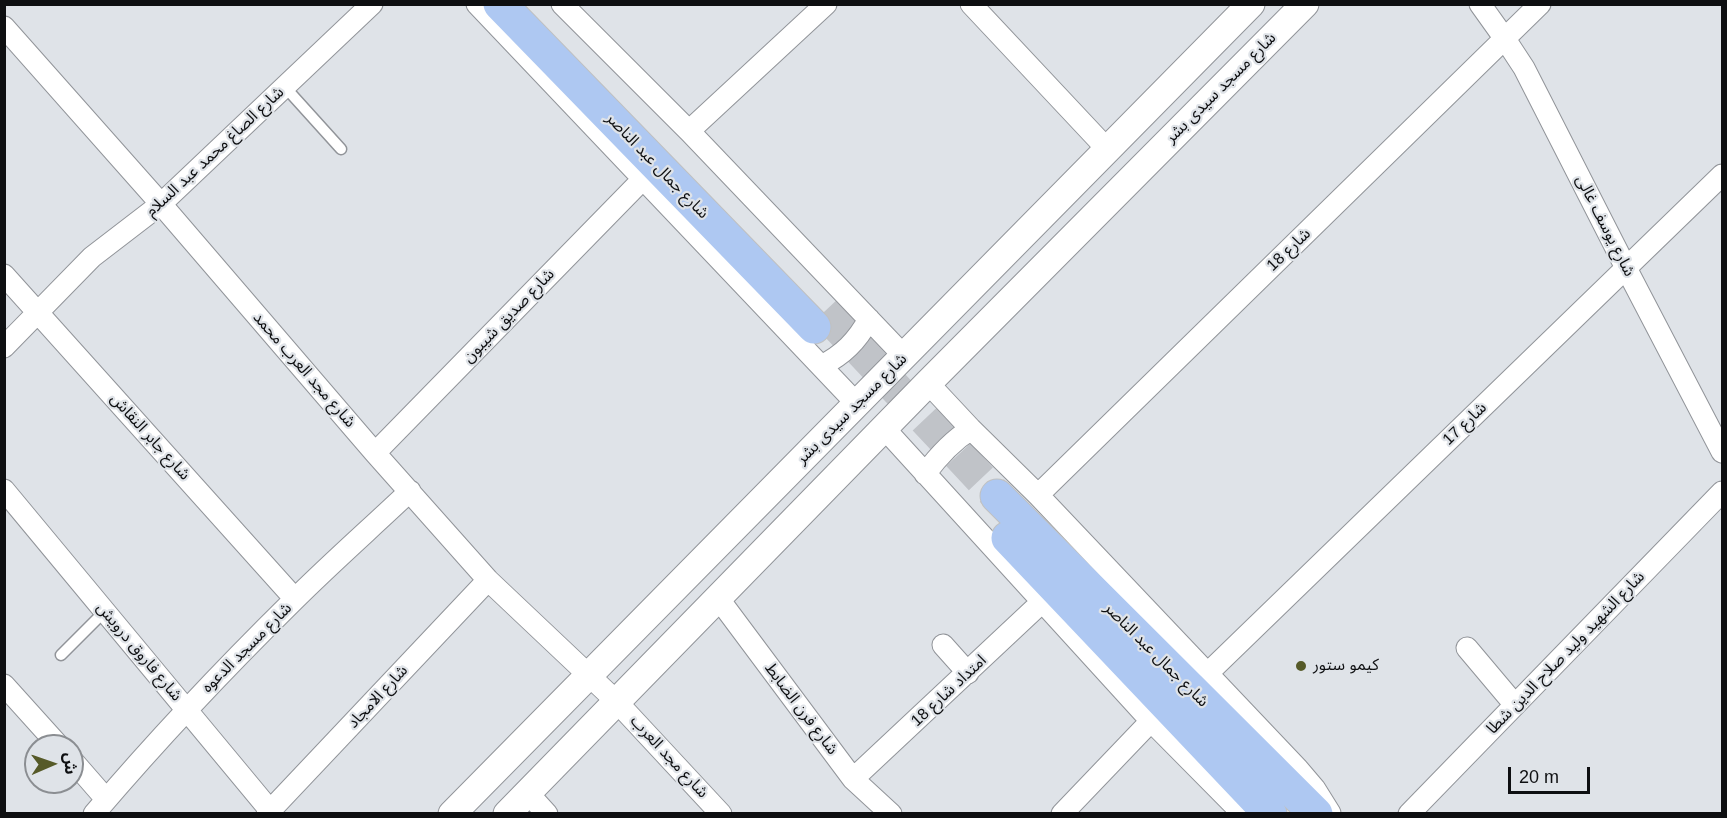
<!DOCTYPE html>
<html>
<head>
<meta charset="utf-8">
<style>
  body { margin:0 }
  #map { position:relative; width:1727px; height:818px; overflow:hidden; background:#dfe3e8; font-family:Helvetica,"Noto Sans Arabic",sans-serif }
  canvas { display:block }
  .frame { position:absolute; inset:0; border:6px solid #0e0f11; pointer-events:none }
  .north { position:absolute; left:24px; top:734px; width:60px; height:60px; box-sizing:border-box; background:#dfe3e8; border:2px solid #8b8e92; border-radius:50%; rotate:88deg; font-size:16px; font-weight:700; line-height:24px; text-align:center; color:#0e0f11 }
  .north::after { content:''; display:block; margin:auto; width:21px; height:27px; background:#565a28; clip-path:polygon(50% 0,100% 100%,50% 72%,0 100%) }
  .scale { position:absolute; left:1508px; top:767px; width:82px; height:27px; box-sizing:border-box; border:3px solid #0e0f11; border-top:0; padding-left:8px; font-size:18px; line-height:21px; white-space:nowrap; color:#0e0f11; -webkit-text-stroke:4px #dfe3e8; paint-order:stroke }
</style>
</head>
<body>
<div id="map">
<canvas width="1727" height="818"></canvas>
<div class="frame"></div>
<div class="north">ش</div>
<div class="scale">20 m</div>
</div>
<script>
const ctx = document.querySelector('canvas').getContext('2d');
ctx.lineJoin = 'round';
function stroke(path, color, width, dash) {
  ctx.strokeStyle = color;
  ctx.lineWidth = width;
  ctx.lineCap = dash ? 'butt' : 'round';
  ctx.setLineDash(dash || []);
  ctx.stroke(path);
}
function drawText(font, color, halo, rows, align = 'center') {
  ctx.font = font + ' Helvetica,"Noto Sans Arabic",sans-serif';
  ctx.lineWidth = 4.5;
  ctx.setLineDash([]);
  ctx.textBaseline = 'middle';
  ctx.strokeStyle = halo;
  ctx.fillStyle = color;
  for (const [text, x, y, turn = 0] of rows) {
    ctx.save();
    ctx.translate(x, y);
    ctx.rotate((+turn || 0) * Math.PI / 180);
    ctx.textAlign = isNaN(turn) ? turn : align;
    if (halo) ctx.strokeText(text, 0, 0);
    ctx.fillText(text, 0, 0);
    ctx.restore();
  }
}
stroke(new Path2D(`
  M824 312 997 496`), '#c0c3c8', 33, [33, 16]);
const service = new Path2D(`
  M285 87 341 149
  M61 655 105 611`);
const minor = new Path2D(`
  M477 4 857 404
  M562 4 689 131 904 356
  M971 4 1108 150
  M1480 4 1505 39 1524 68 1626 268 1722 452
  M4 27 161 204 375 453 488 580 616 701 721 814
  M689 131 826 4
  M4 275 295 599
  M4 347 92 257 161 204 372 4
  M821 366C843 355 857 341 869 319
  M928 383 971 429 1038 495 1298 769 1315 789 1330 813
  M884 428 1151 721 1243 814
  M375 453 642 180
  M925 474C939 455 952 441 971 429
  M4 490 273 814
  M1038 495 1540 4
  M718 598 853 779 891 814
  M943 645 968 673
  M1467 648 1515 705
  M1208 673 1722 175
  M4 685 59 746
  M72 760 106 799
  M853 779 1043 601
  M527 792 547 814
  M94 814C157 740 224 669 293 601 331 563 371 528 410 491
  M267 814 488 580
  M1062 814 1151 721
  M1409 814 1722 492`);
const tertiary = new Path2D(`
  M452 814 1251 4
  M507 814 928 383 1305 4`);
const primary = new Path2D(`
  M500 4 814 327
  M997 496 1316 814
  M1008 538 1270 814`);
stroke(service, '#919499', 13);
stroke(minor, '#919499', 23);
stroke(tertiary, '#919499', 29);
stroke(primary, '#c0c1c1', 35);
stroke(service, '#fff', 10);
stroke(minor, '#fff', 21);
stroke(tertiary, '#fff', 27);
stroke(primary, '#aec8f2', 33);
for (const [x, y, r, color] of [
  [1301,666,6,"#565a28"]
]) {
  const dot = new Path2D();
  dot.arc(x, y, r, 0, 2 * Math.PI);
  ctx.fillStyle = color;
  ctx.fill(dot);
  stroke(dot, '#dfe3e8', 2);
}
drawText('16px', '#0e0f11', '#dfe3e8', [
  ["شارع مسجد سيدى بشر",1221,88,-45],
  ["شارع الصاغ محمد عبد السلام",215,152,-43],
  ["شارع جمال عبد الناصر",657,166,46],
  ["شارع يوسف غالى",1605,226,63],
  ["شارع 18",1289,250,-44],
  ["شارع صديق شيبون",509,316,-46],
  ["شارع مجد العرب محمد",304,370,49],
  ["شارع مسجد سيدى بشر",852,409,-45],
  ["شارع 17",1465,424,-44],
  ["شارع جابر النقاش",150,437,48],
  ["شارع مسجد الدعوه",247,648,-45],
  ["شارع فاروق درويش",139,652,50],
  ["شارع الشهيد وليد صلاح الدين شطا",1566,653,-46],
  ["شارع جمال عبد الناصر",1156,655,45],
  ["امتداد شارع 18",949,691,-43],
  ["شارع الامجاد",378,697,-47],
  ["شارع فرن الضابط",801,709,53],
  ["شارع مجد العرب",669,757,47]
]);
drawText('16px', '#0e0f11', '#dfe3e8', [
  ["كيمو ستور",1313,666]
], 'left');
</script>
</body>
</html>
